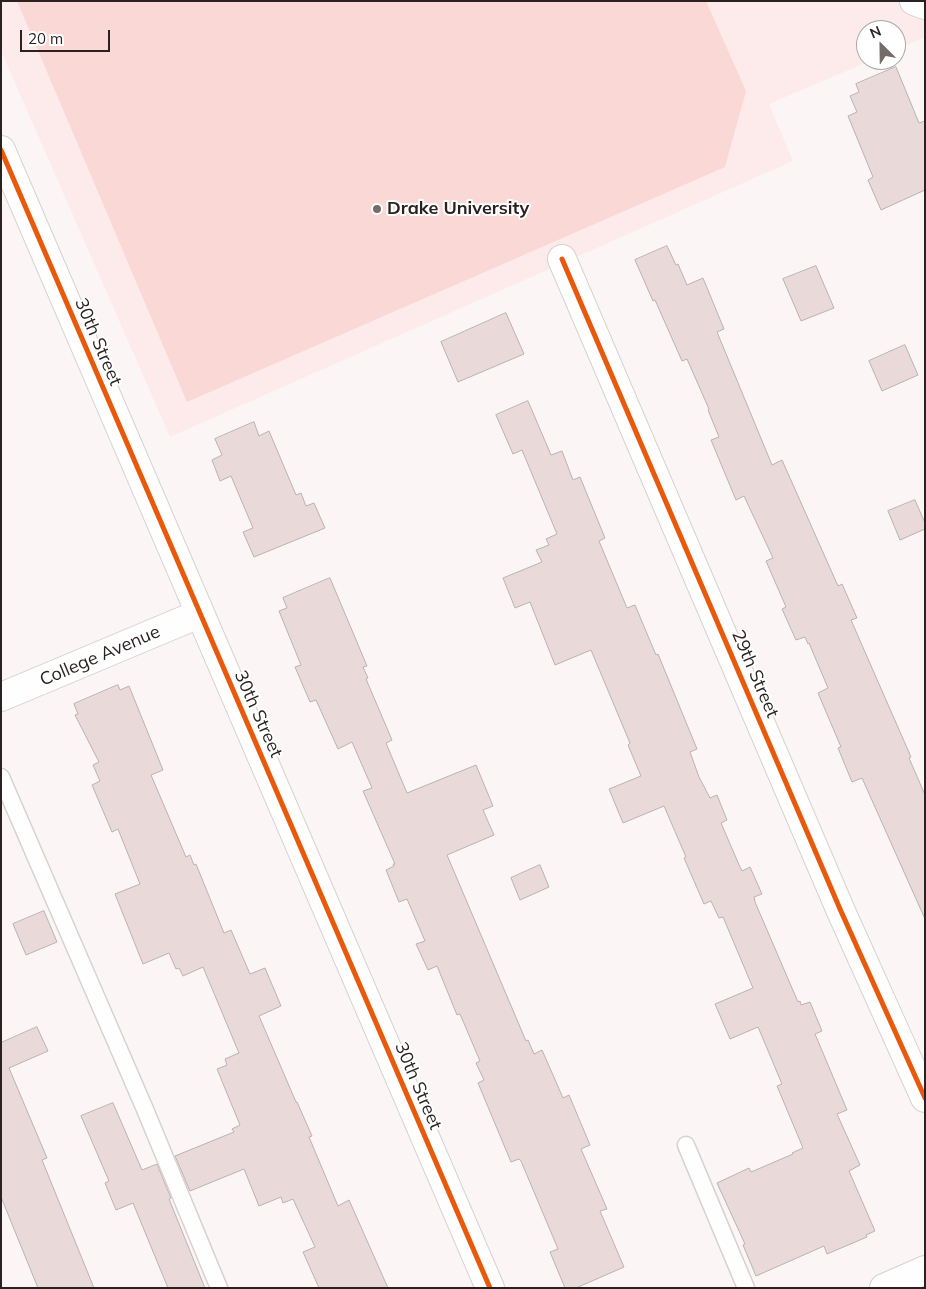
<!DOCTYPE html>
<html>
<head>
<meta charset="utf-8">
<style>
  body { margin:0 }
  #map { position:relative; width:926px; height:1289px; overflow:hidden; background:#fbf6f5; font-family:Mulish,sans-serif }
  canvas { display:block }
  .frame { position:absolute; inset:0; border:2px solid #2a2221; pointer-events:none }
  .north { position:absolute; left:856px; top:20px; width:50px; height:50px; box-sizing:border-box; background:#fff; border:1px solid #aaa7a6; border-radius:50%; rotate:337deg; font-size:14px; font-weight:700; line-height:20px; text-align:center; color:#2a2221 }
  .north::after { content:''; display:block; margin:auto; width:18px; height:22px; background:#736c6b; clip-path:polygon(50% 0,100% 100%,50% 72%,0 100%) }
  .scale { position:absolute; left:20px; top:30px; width:90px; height:22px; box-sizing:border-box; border:2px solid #2a2221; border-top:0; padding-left:6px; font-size:15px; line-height:18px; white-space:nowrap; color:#2a2221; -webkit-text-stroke:4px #fff; paint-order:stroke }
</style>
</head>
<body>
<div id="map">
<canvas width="926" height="1289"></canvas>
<div class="frame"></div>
<div class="north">N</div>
<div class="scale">20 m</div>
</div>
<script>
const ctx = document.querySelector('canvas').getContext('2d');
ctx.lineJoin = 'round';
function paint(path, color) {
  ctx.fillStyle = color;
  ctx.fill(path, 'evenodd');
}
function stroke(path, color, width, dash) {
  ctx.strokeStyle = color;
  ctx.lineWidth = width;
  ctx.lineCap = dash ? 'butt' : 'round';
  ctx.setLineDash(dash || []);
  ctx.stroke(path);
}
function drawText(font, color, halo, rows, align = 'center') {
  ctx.font = font + ' Mulish,sans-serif';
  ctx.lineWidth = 4;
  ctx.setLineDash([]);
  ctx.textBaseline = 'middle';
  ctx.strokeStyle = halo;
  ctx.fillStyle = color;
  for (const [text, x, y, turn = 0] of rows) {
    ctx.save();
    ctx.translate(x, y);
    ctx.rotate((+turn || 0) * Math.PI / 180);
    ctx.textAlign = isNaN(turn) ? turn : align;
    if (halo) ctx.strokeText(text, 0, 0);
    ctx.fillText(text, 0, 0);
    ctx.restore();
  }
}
paint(new Path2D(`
  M1 1H925V37L896 50V30H866V60H872L769 104 793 161 170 437 1 51Z`), '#fcebea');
paint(new Path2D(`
  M17 1H706L746 91 725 167 187 402Z`), '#f9d8d6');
const building = new Path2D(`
  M896 67 919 123 925 121V190L881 210 868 180 873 177 848 116 857 112 850 96 859 92 856 84Z
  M667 246 676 265 678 264 687 285 703 278 724 329 717 332 772 465 782 460 838 586 842 584 857 618 851 620 911 757 909 758 925 795V919L862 778 852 782 838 748 841 747 818 693 828 688 809 643 808 644 805 637 796 640 782 609 786 607 766 561 773 558 744 496 736 500 711 440 719 437 708 410 709 409 687 359 682 361 655 300 653 301 635 260Z
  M816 266 834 308 801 321 783 279Z
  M506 313 524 354 458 382 441 342Z
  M905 345 918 375 882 391 869 361Z
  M528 401 551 455 562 451 573 480 580 477 605 538 599 541 627 608 635 605 656 655 658 654 697 749 690 752 699 777 710 798 717 795 727 820 721 823 740 867 742 871 750 867 762 894 754 897 755 902 798 1002 800 1001 801 1005 810 1002 822 1031 815 1034 847 1110 837 1114 860 1165 849 1171 875 1231 866 1235 867 1237 827 1254 824 1246 756 1276 743 1245 745 1244 717 1183 749 1168 751 1172 793 1154 792 1153 803 1148 777 1086 782 1084 758 1027 730 1039 715 1004 753 988 723 917 719 918 711 901 704 904 684 858 686 857 664 806 623 823 609 789 641 776 628 745 630 743 591 650 555 665 530 602 515 608 503 578 542 562 536 550 549 545 546 539 557 534 522 450 513 454 496 415Z
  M254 422 259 436 269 431 296 495 301 493 306 506 314 503 325 528 254 557 243 532 253 528 231 476 220 481 212 460 222 455 215 439Z
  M915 500 925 523V529L900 540 888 511Z
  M330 578 367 666 363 667 368 678 366 679 392 740 386 743 407 793 476 765 493 806 483 810 494 835 447 855 526 1041 528 1040 534 1054 542 1050 563 1098 569 1095 590 1145 581 1149 607 1209 600 1211 624 1267 576 1288H565L550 1252 558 1249 521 1161 519 1159 511 1162 478 1083 484 1080 476 1063 480 1061 460 1014 457 1015 437 966 428 970 416 944 425 941 407 899 399 902 386 870 394 866 393 864H395L363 791 372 788 352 742 338 749 316 700 310 702 295 667 301 665 279 611 287 608 283 598Z
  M118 685 120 690 129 686 163 770 151 775 186 857 190 855 194 865 196 864 224 933 231 930 250 974 265 968 281 1006 259 1016 296 1102H297L312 1136 309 1137 338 1206 349 1200 388 1288H319L303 1252 315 1247 293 1199 283 1203 281 1197 259 1206 244 1169 190 1191 175 1156 234 1132 232 1129 240 1125 217 1069 227 1065 225 1059 239 1053 203 967 183 976 179 968 176 969 169 953 143 964 115 894 140 884 118 829 112 832 92 785 100 781 93 765 99 762 75 715 78 714 74 704Z
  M540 865 549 887 520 900 511 878Z
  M44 911 57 942 26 955 13 924Z
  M37 1027 48 1051 9 1068 47 1158 42 1160 94 1288H38L1 1197V1043Z
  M113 1103 142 1170 157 1164 171 1198 169 1199 205 1288H168L133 1203 116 1210 105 1183 109 1181 81 1116Z`);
paint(building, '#e9d9d8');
stroke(building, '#b9b2b2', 1);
const service = new Path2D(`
  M1 777 144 1107 219 1288
  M686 1145 746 1288`);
const minor = new Path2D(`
  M914 1 925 5
  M562 259 840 909 925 1098
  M1 697 199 614
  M884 1288 925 1270`);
const tertiary = new Path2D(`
  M1 150 490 1288`);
stroke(service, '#d8d1d0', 19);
stroke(minor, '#d8d1d0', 30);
stroke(tertiary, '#d8d1d0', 30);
stroke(service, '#fefefe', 16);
stroke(minor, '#fefefe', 28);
stroke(tertiary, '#fefefe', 28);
stroke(new Path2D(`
  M1 150 490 1288
  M562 259 840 909 925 1098`), '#e8590c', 5);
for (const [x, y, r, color] of [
  [377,209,5,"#736c6b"]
]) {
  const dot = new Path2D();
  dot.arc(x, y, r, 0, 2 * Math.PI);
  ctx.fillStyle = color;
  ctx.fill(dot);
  stroke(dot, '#fff', 2);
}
drawText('bold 18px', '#2a2221', '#fff', [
  ["Drake University",387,209]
], 'left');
drawText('18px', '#2a2221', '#fff', [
  ["30th Street",98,342,67],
  ["College Avenue",100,656,-23],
  ["29th Street",755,674,67],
  ["30th Street",258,714,66],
  ["30th Street",418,1086,67]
]);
</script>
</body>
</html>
